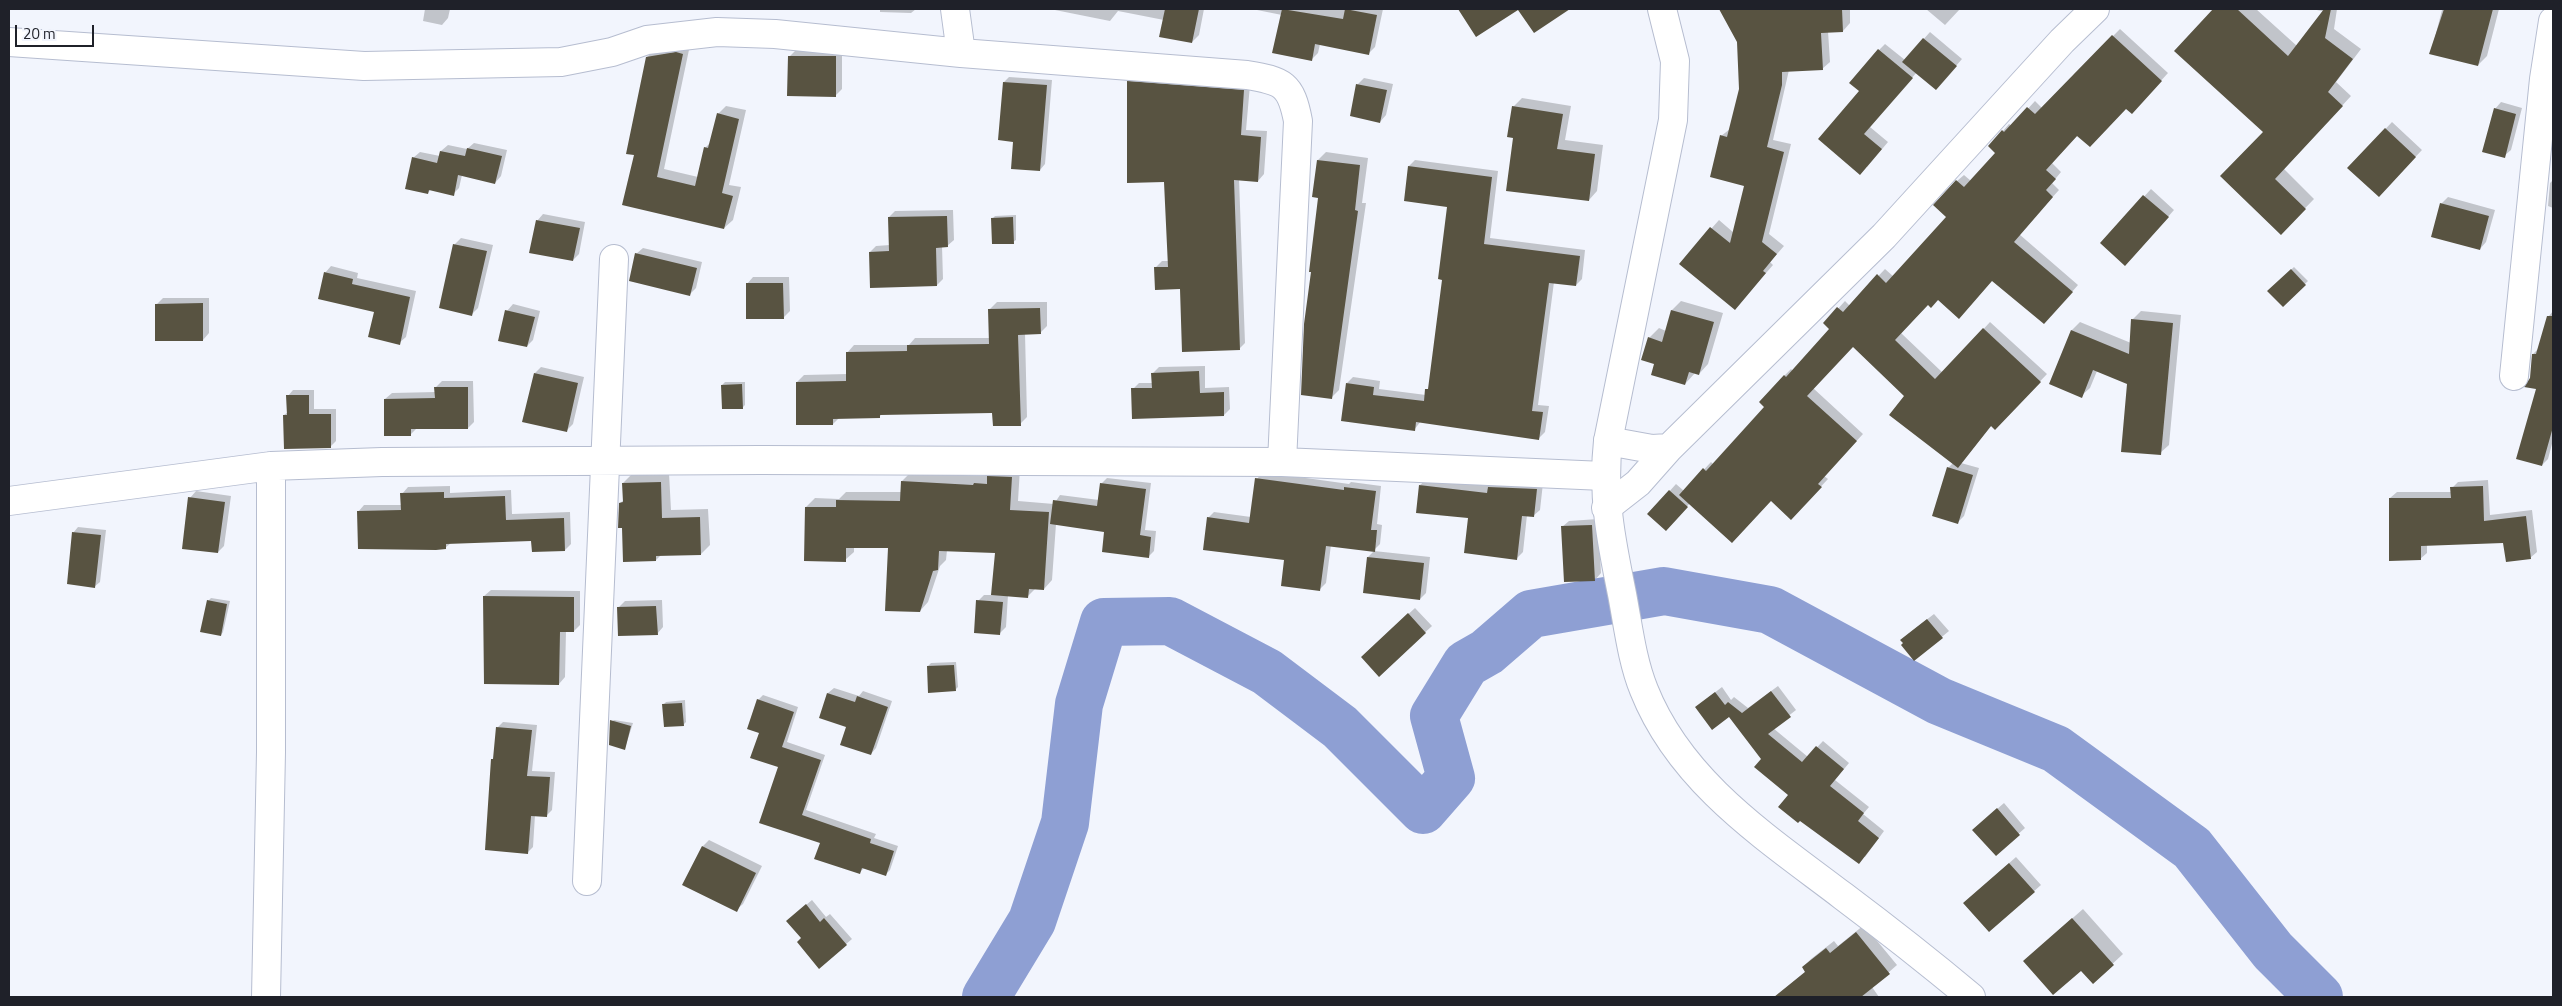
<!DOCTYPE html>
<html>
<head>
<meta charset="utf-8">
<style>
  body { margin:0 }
  #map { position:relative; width:2562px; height:1006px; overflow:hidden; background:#f2f5fd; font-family:"Titillium Web",sans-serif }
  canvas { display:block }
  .frame { position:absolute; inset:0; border:10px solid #1f2129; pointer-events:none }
  .scale { position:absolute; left:15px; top:25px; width:79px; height:22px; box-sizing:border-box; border:2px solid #1f2129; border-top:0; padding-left:6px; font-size:15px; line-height:18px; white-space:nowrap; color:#1f2129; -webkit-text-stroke:4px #f2f5fd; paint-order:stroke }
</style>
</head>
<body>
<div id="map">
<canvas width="2562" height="1006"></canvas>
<div class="frame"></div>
<div class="scale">20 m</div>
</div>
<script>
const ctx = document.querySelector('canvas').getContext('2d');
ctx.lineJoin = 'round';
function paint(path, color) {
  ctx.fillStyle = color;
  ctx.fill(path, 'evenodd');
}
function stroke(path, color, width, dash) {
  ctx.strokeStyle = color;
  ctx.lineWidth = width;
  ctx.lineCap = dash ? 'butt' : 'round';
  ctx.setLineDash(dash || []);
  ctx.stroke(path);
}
paint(new Path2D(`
  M425 9H450L448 18 442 25 423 21Z
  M880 9H916L911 13 880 12Z
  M1050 9H1204L1199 35 1192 42 1164 20 1118 11 1110 21Z
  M1252 9H1383L1375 47 1368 54 1320 44 1318 53 1311 60 1282 15Z
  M1720 9H1850V23L1843 31H1828L1830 62 1822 69 1789 70 1773 140 1791 144 1769 234 1784 246 1770 262 1773 265 1742 301 1681 263 1719 220 1734 233 1745 185 1721 136 1730 129 1740 89 1738 42Z
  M1926 9H1960L1945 25Z
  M2215 9H2256L2297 46 2323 11 2310 9H2337L2334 29 2361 49 2336 82 2351 96 2284 169 2314 199 2281 233 2265 132 2176 51Z
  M2436 9H2499L2487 56 2478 65 2431 53 2442 10Z
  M2120 29 2168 73 2139 105 2126 107 2078 135 2052 163 2061 172 2052 183 2059 190 2019 234 2078 285 2051 316 1993 279 1928 304 1901 333 1943 373 1990 322 2047 374 1995 429 1992 425 1961 463 1979 468 1964 516 1957 523 1948 468 1953 463 1906 396 1853 345 1813 388 1863 434 1824 476 1828 479 1798 511 1771 500 1690 503 1672 523 1649 514 1676 484 1684 491 1711 462 1714 465 1766 407 1784 376 1791 369 1793 371 1831 329 1825 323 1845 301 1850 306 1885 269 1894 277 1948 217 1957 181 1964 175 1971 181 1997 153 2003 131 2009 124 2012 126 2035 101 2042 108Z
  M1930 32 1962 59 1942 82 1917 72 1870 127 1888 142 1867 167 1860 91 1879 50 1885 44 1905 60Z
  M690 45 664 169 698 177 705 148 711 142 718 114 726 106 746 110 729 185 741 187 733 220 724 228 624 204 636 154 647 57 656 49Z
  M795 51H842V89L836 95 789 57Z
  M1134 76 1250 85 1246 130 1267 131 1264 174 1258 181 1239 179 1245 343 1239 349 1182 288 1156 267 1162 261H1169L1166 181 1128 82Z
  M1009 77 1052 80 1045 164 1040 170 1014 140 1004 82Z
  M1364 78 1393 84 1386 115 1380 122 1357 85Z
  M1522 98 1571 106 1565 140 1603 145 1597 191 1589 200 1514 137 1513 107Z
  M2501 102 2522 108 2511 150 2504 156 2495 109Z
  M2392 122 2422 150 2385 189 2349 168Z
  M474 143 507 150 501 176 495 183 462 175 459 188 453 194 431 189 428 193 413 158 420 152 440 156 441 151 448 145 467 149Z
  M1326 152 1368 158 1362 203H1366L1339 390 1331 398 1318 160Z
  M1415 160 1498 171 1490 238 1585 250 1582 279 1576 285 1554 282 1538 405 1549 406 1545 432 1539 438 1421 421 1414 430 1347 383 1353 377 1380 381 1379 389 1426 395 1430 386 1443 279 1449 206 1405 200 1409 166Z
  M2553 180V208L2548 206 2550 183Z
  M2151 189 2174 210 2132 258 2102 243Z
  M2448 197 2495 210 2486 242 2480 249 2441 204Z
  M953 210 954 240 947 246H942L943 279 937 285 870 252 876 246 890 245 889 217 895 211Z
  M543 214 585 222 579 254 573 260 537 221Z
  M1016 215V240L1013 242 992 219 995 216Z
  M461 238 493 245 478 308 472 314 440 307 455 244Z
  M643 248 702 262 696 288 689 295 636 254Z
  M331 266 358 273 357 278 416 291 406 337 399 343 376 311 325 273Z
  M2294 267 2308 281 2283 305 2269 291Z
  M753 277H789L790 311 783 318 747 284Z
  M163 298H209V333L203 340 156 305Z
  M1681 301 1723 313 1708 364 1699 374 1695 373 1685 384 1656 363 1649 338 1659 328 1666 331 1672 310Z
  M997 302H1047V326L1040 333H1025L1027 417 1020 424 993 412 883 413 879 417H840L833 424 797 382 804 375 848 374 847 353 854 345H909L915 338H990L989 310Z
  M513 304 540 311 533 340 527 346 507 311Z
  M2141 311 2181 315 2169 445 2160 453 2128 383 2097 371 2090 388 2081 396 2072 330 2080 322 2131 343 2132 320Z
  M2553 311V440L2548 459 2542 465 2538 388 2531 378 2533 354 2539 348 2549 316Z
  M1205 366V388L1229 387 1230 409 1224 415 1133 389 1139 383H1153V373L1159 367Z
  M541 367 584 377 573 424 566 431 535 373Z
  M442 381H473L474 422 468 428H417L411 434 385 399 392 393 436 392V387Z
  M725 382H745V405L742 408 722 385Z
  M293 390H314V409H336V441L330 447 284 415 288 412V396Z
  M997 468H1020L1018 501 1054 504 1060 495 1099 500 1101 484 1107 478 1151 483 1145 530 1156 531 1154 551 1148 557 1105 530 1056 524 1052 580 1044 589 1036 588 1028 596 1008 595 1006 627 1000 633 978 601 984 595H992L996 552 947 550 946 560 940 566 928 602 920 611 889 547 854 546V552L845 560 806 507 815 498 839 499 846 492H902V481L911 472 982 476 991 475Z
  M1263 472 1349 484 1351 482 1381 486 1377 524 1382 525 1380 544 1374 550 1331 545 1326 583 1320 589 1285 559 1208 518 1214 512 1251 517 1257 479Z
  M669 473 671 510 708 509 710 545 701 554 661 555 656 560 620 503 624 500 623 483 632 474Z
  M1427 479 1490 486 1496 481 1543 483 1540 510 1533 516 1527 515 1523 552 1517 558 1469 517 1420 485Z
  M2488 480 2490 515 2532 510 2537 552 2530 558 2504 541 2427 544V553L2420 559 2390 498 2397 492H2452V488L2458 482Z
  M450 486V493L511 490 512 514 570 512 571 544 565 550 533 540 451 543 445 548 358 512 364 505H402V494L408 487Z
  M196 491 231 496 224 546 218 552 190 498Z
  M1598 519 1601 573 1595 580 1562 527 1569 521Z
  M78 527 106 530 100 582 94 587 73 533Z
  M1374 551 1430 557 1426 593 1420 599 1368 557Z
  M491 590 580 591V625L574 631H566L565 677 559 684 484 596Z
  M211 598 230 601 223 632 221 635 208 601Z
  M662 600 663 627 657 634 618 608 625 601Z
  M1415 608 1432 626 1379 675 1362 657Z
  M1934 614 1949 631 1914 660 1908 634Z
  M956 662 958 687 955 690 928 666 931 663Z
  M1778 686 1796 710 1773 728 1808 757 1823 741 1849 763 1835 780 1869 807 1863 814 1884 831 1865 857 1790 795 1729 715 1696 707 1722 687 1731 700 1734 697 1748 708Z
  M834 688 859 696 863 691 892 701 876 748 871 754 848 726 820 717 828 693Z
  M763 695 798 707 787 742 825 755 806 810 876 834 874 838 898 846 890 870 885 875 864 868 859 873 821 842 761 822 780 766 760 733 758 700Z
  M685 700 686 722 683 725 663 705 666 702Z
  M614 720 633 723 625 748 611 722Z
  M503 722 537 725 532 771 555 772 552 810 547 815H535L533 847 528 852 492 760 495 757 498 727Z
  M2004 803 2025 828 1996 854 1980 824Z
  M709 840 762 866 743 904 736 910 703 846Z
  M2016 857 2041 885 1989 931 1971 897Z
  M812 900 826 917 830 914 852 939 819 967 803 938 793 916Z
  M2083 909 2123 954 2093 982 2081 969 2034 952Z
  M1864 925 1897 965 1872 987 1879 997H1775L1806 971 1803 967 1811 959 1834 941 1838 946Z`), '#0003');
stroke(new Path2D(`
  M986 997 1032 921 1065 823 1079 704 1104 622 1170 621 1267 672 1340 727 1423 810 1451 778 1434 716 1466 664 1487 652 1531 614 1664 591 1770 610 1939 701 2056 749 2192 848 2273 951 2319 997`), '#8e9fd3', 48);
paint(new Path2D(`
  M1165 9H1199L1192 43 1159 37Z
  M1282 9 1343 19 1345 9 1377 15 1369 55 1315 44 1312 61 1272 53Z
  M1458 9H1570L1534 33 1518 10 1476 37Z
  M1719 9H1842L1843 32 1821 33 1823 70 1782 72V85L1767 147 1784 152 1762 242 1777 254 1763 271 1766 273 1735 310 1679 264 1710 227 1730 243 1744 186 1710 177 1720 135 1727 137 1739 89 1737 42Z
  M2213 9H2237L2288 56 2324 9H2331L2325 38 2353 59 2328 92 2343 106 2275 179 2306 209 2281 235 2220 176 2263 132 2174 51Z
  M2444 9H2493L2478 66 2429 54Z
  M2112 35 2162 81 2132 114 2126 109 2090 147 2077 136 2046 170 2056 179 2046 190 2053 197 2014 242 2073 292 2044 324 1992 281 1959 319 1938 300 1931 308 1928 305 1895 340 1935 379 1983 328 2041 382 1995 430 1991 426 1958 468 1889 415 1904 396 1853 347 1807 396 1857 441 1818 484 1822 487 1791 520 1771 501 1732 543 1679 495 1703 468 1706 471 1764 407 1759 402 1784 375 1786 377 1829 329 1823 323 1837 307 1843 312 1877 274 1886 283 1946 217 1933 205 1956 180 1964 187 1995 153 1988 146 2002 130 2004 132 2027 107 2035 114Z
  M1923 38 1957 66 1936 90 1902 62Z
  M1878 49 1913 78 1864 134 1882 149 1860 175 1818 139 1859 91 1849 83Z
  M676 52 683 54 657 177 695 186 704 147 708 148 717 113 739 119 722 193 733 196 724 229 622 205 634 155 626 154 646 57Z
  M788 56H836V97L787 96Z
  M1127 81 1244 90 1241 135 1261 137 1258 182 1234 180 1240 350 1182 352 1180 289 1155 290 1154 267H1168L1164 182 1127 183Z
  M1003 82 1047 85 1040 171 1011 169 1013 142 998 140Z
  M1356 84 1387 90 1380 123 1350 116Z
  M1512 106 1563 114 1557 149 1595 154 1589 201 1506 191 1513 138 1507 137Z
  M2494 108 2516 114 2505 158 2482 152Z
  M2385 128 2416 157 2379 197 2347 168Z
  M467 148 502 156 495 184 458 175 454 196 429 190 428 194 405 189 412 157 437 163 440 151 465 156Z
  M1317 160 1360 165 1355 210 1358 211 1332 399 1301 395 1304 324 1311 272H1309L1318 198 1312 197Z
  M1408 166 1492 177 1484 244 1580 256 1576 286 1549 283 1532 411 1543 412 1539 440 1416 422 1415 431 1341 421 1346 383 1374 387 1373 395 1424 401 1425 389H1428L1442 280 1438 279 1447 207 1404 201Z
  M2143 195 2169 217 2125 266 2100 243Z
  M2440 203 2489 216 2480 250 2431 237Z
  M947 216 948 247 936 248 937 286 870 288 869 252 889 251 888 217Z
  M1013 217 1014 244H992L991 218Z
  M536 220 580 228 573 261 529 253Z
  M453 244 487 251 472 316 439 308Z
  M635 253 697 268 690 296 629 281Z
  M2291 269 2306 285 2283 307 2267 291Z
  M324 272 353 279 352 284 410 297 400 345 368 337 374 312 318 299Z
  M746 283H783L784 319H746Z
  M203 303V341H155V304Z
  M1040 308 1041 334 1018 335 1021 426H993L992 413 880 415V418L833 419V425H796V382L846 381V352L907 351V345L989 344 988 309Z
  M505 310 535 317 527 347 498 341Z
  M1671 310 1714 322 1699 375 1689 372 1685 385 1651 375 1654 364 1641 360 1648 337 1662 342Z
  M2547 316H2553V427L2542 466 2516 459 2536 389 2524 387 2530 378 2532 354H2536Z
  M2131 319 2173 323 2161 455 2121 452 2127 384 2093 370 2082 398 2049 384 2071 330 2129 354Z
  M1199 371 1200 393 1224 392V416L1132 419 1131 388H1152L1151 373Z
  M534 373 578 383 567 432 522 422Z
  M742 384 743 409H722L721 385Z
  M434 387H468V429H411V436H384V399L435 398Z
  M286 395H309V414H331V448L284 449 283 415H287Z
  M1947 467 1973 475 1958 524 1932 516Z
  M987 476 1012 477 1010 510 1049 512 1044 590 1029 589 1028 598 991 595 995 553 939 551 938 570 933 571 920 612 885 611 888 548H846V562L804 561 805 507H836V500L900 501 901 481 973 485 974 483 987 484Z
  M1255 478 1344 490V487L1376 491 1371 530H1377L1375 552 1326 546 1320 591 1281 586 1284 560 1203 550 1207 517 1249 523Z
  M661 482 662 518 700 517 701 555 656 556V561L623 562 622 528H618L619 503 623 502 622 483Z
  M1100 483 1146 489 1140 535 1151 537 1149 558 1102 552 1104 532 1050 524 1053 500 1097 506Z
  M1419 485 1487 493 1488 487 1537 489 1534 517 1522 516 1517 560 1464 553 1468 518 1416 513Z
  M2483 486 2484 521 2526 516 2531 559 2506 562 2503 543 2421 546V560L2389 561V498H2451L2450 487Z
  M1669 490 1688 507 1666 531 1647 514Z
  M444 492V498L505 496 506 520 564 518 565 551 532 552 531 541 446 544V549L436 550 358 549 357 511 401 510 400 493Z
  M188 497 225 502 218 553 182 549Z
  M1592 525 1595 581 1564 582 1561 526Z
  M72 532 101 535 95 588 67 584Z
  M1367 557 1424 563 1420 600 1363 593Z
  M483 596 574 597V632H560L559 685 484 684Z
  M207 600 227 604 221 636 200 632Z
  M976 600 1003 602 1000 635 974 633Z
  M656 606 658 635 618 636 617 607Z
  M1408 613 1426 633 1379 677 1361 657Z
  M1927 619 1943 638 1914 661 1901 645 1903 643 1900 640Z
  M954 665 956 691 928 693 927 666Z
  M1771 691 1791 717 1768 734 1802 762 1816 746 1844 769 1830 786 1864 813 1858 821 1879 838 1859 864 1800 821 1798 823 1778 807 1788 795 1754 767 1761 759 1729 717 1712 730 1695 707 1715 692 1725 705 1728 702 1742 713Z
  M827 693 855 702 857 696 888 707 871 755 840 745 846 727 819 718Z
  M757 699 794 712 782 747 821 760 802 815 871 839 870 843 894 851 886 876 862 868 860 874 814 859 820 843 759 823 778 767 750 758 759 733 747 729Z
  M682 703 684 726 664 727 662 704Z
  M610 720 631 726 625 750 609 745Z
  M496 727 532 730 527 776 550 777 547 817 531 816 528 854 485 850 491 759H493Z
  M1997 808 2020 835 1996 856 1972 830Z
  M702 846 756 873 737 912 682 885Z
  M2009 863 2035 892 1989 932 1963 903Z
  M806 904 820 922 824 918 847 945 819 969 797 942 801 938 786 921Z
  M2072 918 2114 965 2093 984 2081 971 2053 995 2023 961Z
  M1856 932 1890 974 1861 997H1774L1805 972 1802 967 1826 948 1830 953Z`), '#585341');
const minor = new Path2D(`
  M955 9 961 53
  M9 42 364 66 561 62 612 52 647 40 717 32 775 34 961 53 1247 75C1283 81 1291 84 1298 121L1282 462
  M2514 376 2544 79 2553 21
  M1608 441 1652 449 1669 448
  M9 501 271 466 382 462 761 460 1282 462 1604 476
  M1606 508 1638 483 1669 448 1884 236 2062 41 2095 9
  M587 881 614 259
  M266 997 271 752V466`);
const highway = new Path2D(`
  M1662 9 1675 61 1673 120 1608 441C1602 496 1611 540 1622 594 1628 625 1632 661 1644 690 1681 783 1767 838 1843 896 1887 929 1929 962 1971 997`);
stroke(minor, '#b6bdd0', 30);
stroke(highway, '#b6bdd0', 30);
stroke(minor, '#fff', 28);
stroke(highway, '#fff', 28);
</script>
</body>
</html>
